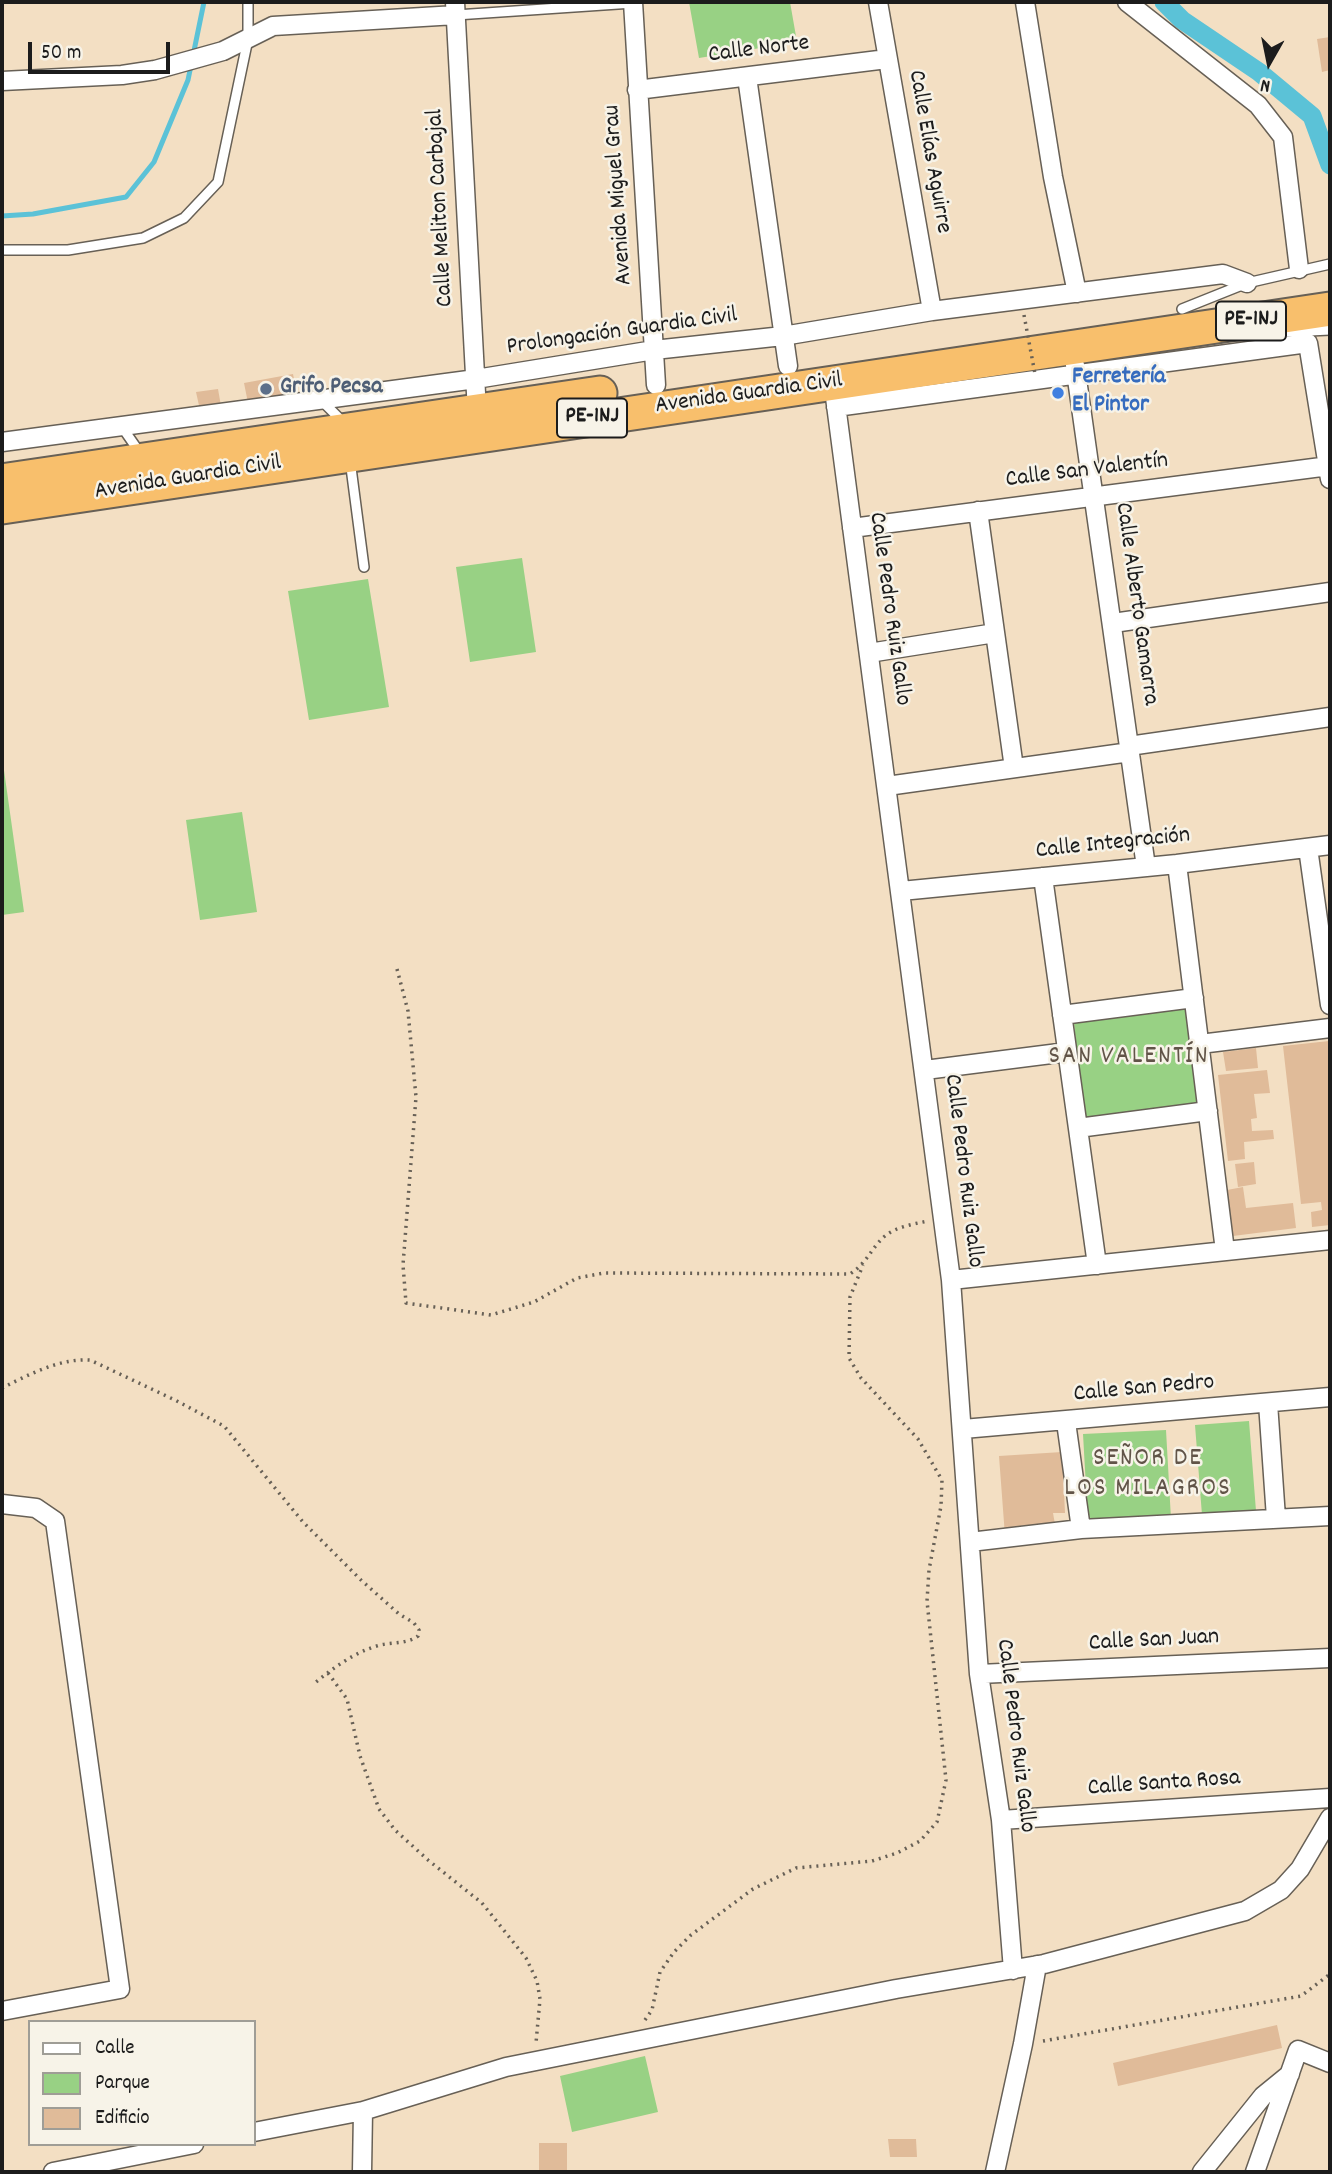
<!DOCTYPE html>
<html>
<head>
<meta charset="utf-8">
<style>
  body { margin:0 }
  #map { position:relative; width:1332px; height:2174px; overflow:hidden; background:#f3dfc3; font-family:Dekko,sans-serif }
  canvas { display:block }
  .frame { position:absolute; inset:0; border:4px solid #1c1c1c; pointer-events:none }
  .legend { position:absolute; left:28px; top:2020px; width:228px; height:126px; box-sizing:border-box; background:#f7f3e8; border:2px solid #9f9d96; margin:0; padding:9px 12px; list-style:none; font-size:21px; color:#1c1c1c }
  .legend li { display:flex; align-items:center; gap:14px; height:35px }
  .legend b { width:35px; border:2px solid #9f9d96 }
  .north { position:absolute; left:1234px; top:28px; width:70px; height:70px; -webkit-text-stroke:5px #f7f3e8; paint-order:stroke; rotate:189deg; font-size:19px; font-weight:700; line-height:28px; text-align:center; color:#1c1c1c }
  .north::after { content:''; display:block; margin:auto; width:24px; height:32px; background:#1c1c1c; clip-path:polygon(50% 0,100% 100%,50% 72%,0 100%) }
  .scale { position:absolute; left:28px; top:42px; width:142px; height:32px; box-sizing:border-box; border:4px solid #1c1c1c; border-top:0; padding-left:9px; font-size:21px; line-height:24px; white-space:nowrap; color:#1c1c1c; -webkit-text-stroke:5px #f7f3e8; paint-order:stroke }
</style>
</head>
<body>
<div id="map">
<canvas width="1332" height="2174"></canvas>
<div class="frame"></div>
<ul class="legend">
<li><b style="height:9px;background:#fff"></b>Calle</li>
<li><b style="height:19px;background:#98d184"></b>Parque</li>
<li><b style="height:19px;background:#e0bb99"></b>Edificio</li>
</ul>
<div class="north">N</div>
<div class="scale">50 m</div>
</div>
<script>
const ctx = document.querySelector('canvas').getContext('2d');
ctx.lineJoin = 'round';
function paint(path, color) {
  ctx.fillStyle = color;
  ctx.fill(path, 'evenodd');
}
function stroke(path, color, width, dash) {
  ctx.strokeStyle = color;
  ctx.lineWidth = width;
  ctx.lineCap = dash ? 'butt' : 'round';
  ctx.setLineDash(dash || []);
  ctx.stroke(path);
}
function drawText(font, color, halo, rows, align = 'center') {
  ctx.font = font + ' Dekko,sans-serif';
  ctx.lineWidth = 5;
  ctx.setLineDash([]);
  ctx.textBaseline = 'middle';
  ctx.strokeStyle = halo;
  ctx.fillStyle = color;
  for (const [text, x, y, turn = 0] of rows) {
    ctx.save();
    ctx.translate(x, y);
    ctx.rotate((+turn || 0) * Math.PI / 180);
    ctx.textAlign = isNaN(turn) ? turn : align;
    if (halo) ctx.strokeText(text, 0, 0);
    ctx.fillText(text, 0, 0);
    ctx.restore();
  }
}
paint(new Path2D(`
  M689 2H790L797 42 699 58Z
  M522 558 536 652 470 662 456 567Z
  M368 579 389 707 309 720 288 591Z
  M2 756 24 912 2 915Z
  M242 812 257 912 200 920 186 820Z
  M1187 1007 1199 1105 1084 1121 1074 1023Z
  M1249 1421 1256 1511 1202 1515 1195 1425Z
  M1166 1430 1171 1519 1088 1523 1083 1434Z
  M645 2056 658 2112 572 2132 560 2076Z`), '#98d184');
stroke(new Path2D(`
  M2 216 33 214 126 197 154 162 188 80 204 2`), '#5bc2d7', 5);
stroke(new Path2D(`
  M1164 2 1182 20 1259 72 1312 116 1330 165`), '#5bc2d7', 19);
paint(new Path2D(`
  M1330 37V70L1322 72 1317 39Z
  M293 374 297 394 248 403 244 383Z
  M218 389 221 406 200 410 196 392Z
  M1329 1041 1330 1225 1312 1227 1311 1212 1322 1210 1321 1202 1301 1204 1283 1046Z
  M1256 1048 1258 1068 1226 1071 1223 1052Z
  M1267 1070 1270 1093 1254 1094 1257 1118 1251 1119 1252 1131 1273 1130 1274 1139 1244 1142 1245 1159 1228 1161 1218 1075Z
  M1254 1162 1256 1184 1238 1187 1235 1164Z
  M1243 1187 1246 1208 1293 1203 1296 1228 1233 1236 1227 1190Z
  M1062 1452 1065 1513H1053L1056 1530 1005 1536 999 1456Z
  M1277 2025 1282 2048 1118 2086 1113 2063Z
  M888 2139H916L917 2157H890Z
  M539 2143H567V2172H539Z`), '#e0bb99');
const lane = new Path2D(`
  M456 15 633 3
  M2 250H68L143 238 184 218 218 182 248 39V2
  M1182 309 1247 283 1330 264
  M1268 333 1330 330
  M321 400 345 424
  M122 427 140 453
  M350 460 364 567`);
const street = new Path2D(`
  M455 2 477 412
  M633 2 656 385
  M878 2 932 311
  M1025 2 1053 177 1077 293
  M1127 2 1258 105 1283 137 1299 269
  M747 77 788 366
  M2 81 122 75 155 70 223 51 273 26 456 15
  M637 90 887 59
  M1075 365 1146 867
  M833 382 951 1280 979 1674 1001 1820 1013 1970
  M836 407 1308 343 1330 479
  M2 442 476 379 654 350 783 336 932 311 1223 274 1247 283
  M978 511 1014 768
  M852 528 1329 466
  M1113 623 1330 592
  M869 653 995 633
  M1129 746 1330 717
  M887 786 1130 752
  M1308 848 1330 1005
  M1177 864 1225 1251
  M1043 877 1097 1265
  M901 891 1177 864 1330 845
  M1062 1015 1194 998
  M1200 1044 1330 1028
  M925 1070 1067 1052
  M1078 1128 1208 1111
  M951 1280 1330 1240
  M1268 1403 1276 1518
  M1066 1422 1081 1529
  M963 1429 1330 1397
  M2 1504 36 1508 55 1521 120 1989 2 2011
  M970 1542 1081 1529 1330 1516
  M979 1674 1330 1658
  M1001 1820 1330 1798
  M254 2132 363 2111 506 2067 896 1989 1044 1964 1245 1911 1281 1890 1300 1869 1330 1818
  M53 2172 194 2144
  M362 2172 363 2111
  M995 2172 1023 2044 1037 1965
  M1202 2172 1263 2096 1290 2074
  M1255 2172 1298 2050 1330 2063`);
const highway = new Path2D(`
  M2 481 600 393
  M2 507 1330 309`);
stroke(lane, '#676056', 12);
stroke(street, '#676056', 21);
stroke(highway, '#676056', 37);
stroke(new Path2D(`
  M397 969 408 1011 416 1097 403 1265 406 1303 491 1315 534 1302 577 1278 604 1273 850 1274C868 1262 871 1248 885 1236 896 1227 913 1224 928 1221
  M2 1388C28 1375 60 1358 90 1360L175 1400 224 1426 303 1522 361 1580 399 1614 414 1623 419 1630 418 1636C407 1644 393 1642 380 1645 355 1652 336 1666 316 1682
  M328 1673 347 1699 360 1756 379 1809 395 1830 428 1860 482 1903 526 1958 537 1981 540 1999 536 2043
  M645 2020 652 2010 660 1972 674 1952 691 1935 753 1889 796 1868 872 1861 897 1853 920 1841 937 1822 946 1780 927 1601 929 1570 941 1506 942 1480 918 1439 861 1378 849 1358 850 1297 863 1265
  M1043 2041 1301 1996 1330 1974`), '#676056', 3.5, [2, 5]);
stroke(lane, '#fff', 9);
stroke(street, '#fff', 18);
stroke(highway, '#f8bf6c', 33);
stroke(new Path2D(`
  M1024 315 1035 374`), '#676056', 3.5, [2, 5]);
for (const [x, y, r, color] of [
  [266,389,7,"#5c6f8a"],
  [1058,393,7,"#3f7fe0"]
]) {
  const dot = new Path2D();
  dot.arc(x, y, r, 0, 2 * Math.PI);
  ctx.fillStyle = color;
  ctx.fill(dot);
  stroke(dot, '#f7f3e8', 2.5);
}
for (const [x, y, w] of [
  [1251,321,70],
  [592,418,70]
]) {
  const box = new Path2D();
  box.roundRect(x - w / 2, y - 19.5, w, 39, 5);
  ctx.fillStyle = '#f7f3e8';
  ctx.fill(box);
  stroke(box, '#1c1c1c', 2);
}
drawText('bold 23px', '#1c1c1c', null, [
  ["PE-1NJ",1251,321],
  ["PE-1NJ",592,418]
]);
drawText('24px', '#1c1c1c', '#f7f3e8', [
  ["Calle Norte",759,51,-7],
  ["Calle Elías Aguirre",928,152,80],
  ["Avenida Miguel Grau",620,195,-94],
  ["Calle Meliton Carbajal",442,208,-93],
  ["Prolongación Guardia Civil",622,333,-8],
  ["Avenida Guardia Civil",749,395,-8],
  ["Calle San Valentín",1087,472,-7],
  ["Avenida Guardia Civil",188,479,-9],
  ["Calle Alberto Gamarra",1135,604,82],
  ["Calle Pedro Ruiz Gallo",888,609,82],
  ["Calle Integración",1113,845,-6],
  ["Calle Pedro Ruiz Gallo",962,1171,83],
  ["Calle San Pedro",1144,1390,-5],
  ["Calle San Juan",1154,1642,-3],
  ["Calle Pedro Ruiz Gallo",1014,1736,83],
  ["Calle Santa Rosa",1164,1785,-4]
]);
drawText('bold 24px', '#366cbe', '#f7f3e8', [
  ["Ferretería",1072,379],
  ["El Pintor",1072,407]
], 'left');
drawText('bold 24px', '#4e5e75', '#f7f3e8', [
  ["Grifo Pecsa",280,389]
], 'left');
ctx.letterSpacing = '2px';
drawText('26px', '#615448', '#f7f3e8', [
  ["SAN VALENTÍN",1129,1058],
  ["SEÑOR DE",1148,1460],
  ["LOS MILAGROS",1148,1490]
]);
ctx.letterSpacing = '0px';
</script>
</body>
</html>
